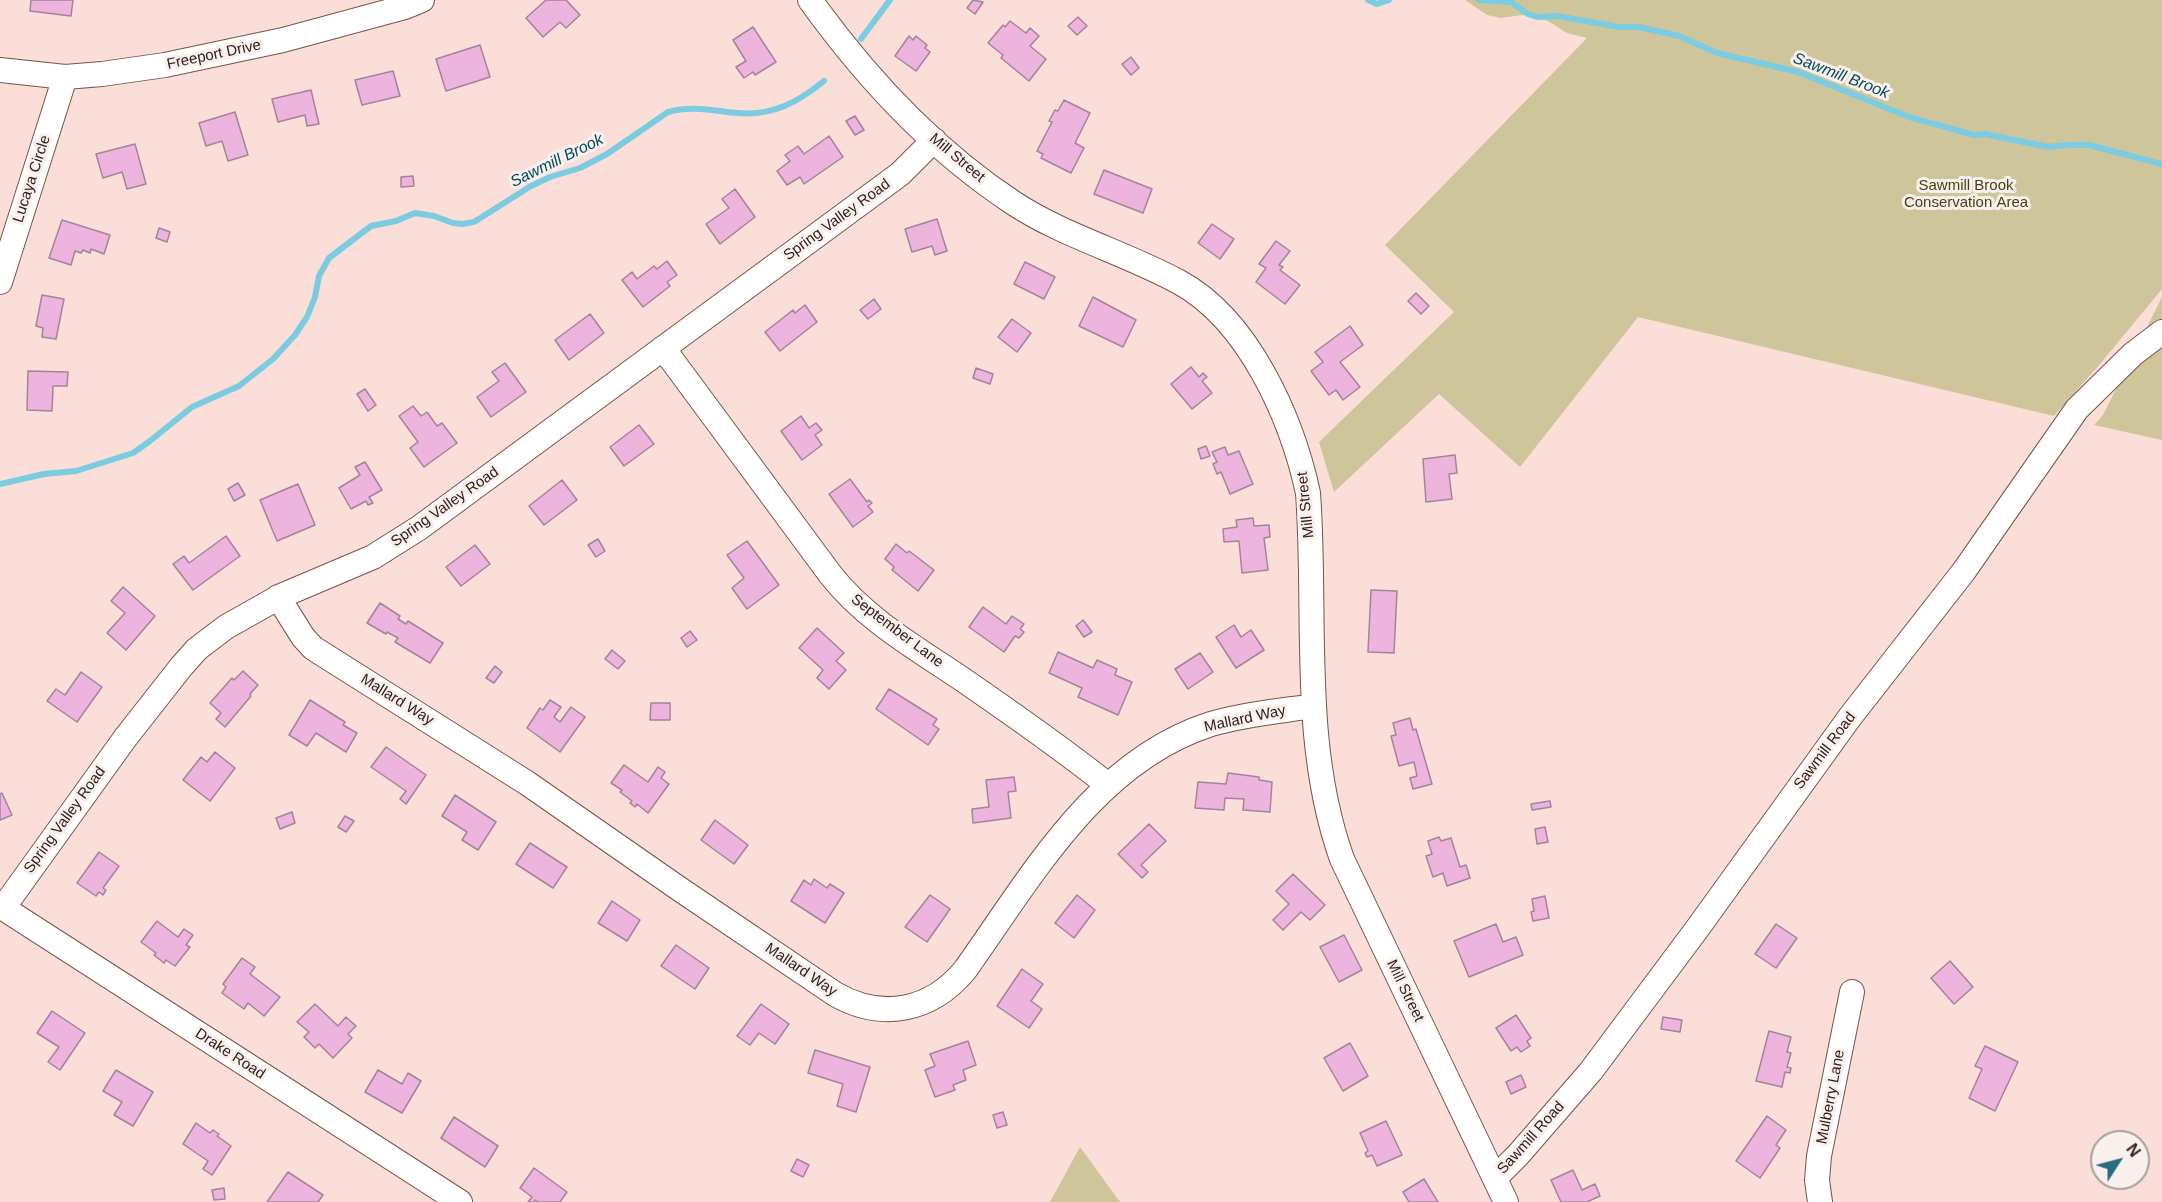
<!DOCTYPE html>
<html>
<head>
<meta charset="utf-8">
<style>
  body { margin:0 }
  #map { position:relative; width:2162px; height:1202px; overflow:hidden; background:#faded7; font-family:Helvetica,sans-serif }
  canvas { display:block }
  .north { position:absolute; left:2090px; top:1130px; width:60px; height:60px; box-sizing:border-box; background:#f9f0ee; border:2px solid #a99d9a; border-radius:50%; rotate:54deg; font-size:16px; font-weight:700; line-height:24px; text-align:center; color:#30201c }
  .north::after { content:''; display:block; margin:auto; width:21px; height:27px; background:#286d7d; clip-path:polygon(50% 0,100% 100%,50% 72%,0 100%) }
</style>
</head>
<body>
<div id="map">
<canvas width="2162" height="1202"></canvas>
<div class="north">N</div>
</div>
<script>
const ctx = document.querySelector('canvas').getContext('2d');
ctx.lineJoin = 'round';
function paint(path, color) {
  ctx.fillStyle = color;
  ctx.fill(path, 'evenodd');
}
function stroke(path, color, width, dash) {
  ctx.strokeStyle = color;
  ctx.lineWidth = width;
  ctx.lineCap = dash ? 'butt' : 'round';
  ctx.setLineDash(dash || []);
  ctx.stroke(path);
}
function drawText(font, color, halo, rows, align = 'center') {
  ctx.font = font + ' Helvetica,sans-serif';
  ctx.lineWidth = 6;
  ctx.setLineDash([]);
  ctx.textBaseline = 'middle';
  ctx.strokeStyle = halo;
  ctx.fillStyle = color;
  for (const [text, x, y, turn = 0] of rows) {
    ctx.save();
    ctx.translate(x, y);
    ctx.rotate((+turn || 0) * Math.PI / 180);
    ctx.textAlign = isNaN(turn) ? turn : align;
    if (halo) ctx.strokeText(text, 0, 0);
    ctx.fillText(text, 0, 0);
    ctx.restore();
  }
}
paint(new Path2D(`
  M1465 0H2162V289L2100 364 2054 416 1638 317 1520 467 1439 394 1334 492 1319 442 1454 312 1385 245 1587 38 1567 33 1548 21 1536 16 1522 15 1501 18 1487 15Z
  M2162 297V440L2094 425 2103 415Z
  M1080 1147 1120 1202H1050Z`), '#cfc59a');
stroke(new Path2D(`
  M1368 0 1377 4 1389 0
  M1479 0 1511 2 1528 14 1537 17 1557 16 1619 27H1639L1679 36 1717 53 1798 72 1909 117 1974 135 1985 134 2048 147 2067 145H2089L2162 164
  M861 39 890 0
  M0 484 44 474 76 471 133 453 150 441 192 407 239 386 273 359 295 335 307 317 315 297 319 276 329 258 371 226 396 221 415 213 434 216 453 223 462 224 474 222 531 186 550 177 580 168 607 154 668 112C692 105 715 111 738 113 773 116 798 102 824 81`), '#7bcce1', 6);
const building = new Path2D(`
  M31 0H73L71 16 30 11Z
  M546 0H566L580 15 566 28 560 22 543 37 526 18Z
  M973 0 983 2 975 14 967 8Z
  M1078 17 1087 26 1077 35 1068 26Z
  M1010 21 1026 33 1030 28 1039 36 1030 46 1046 59 1029 81 1001 58 1003 55 988 43 1003 25 1005 27Z
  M753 27 776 62 755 75 753 72 744 78 736 67 746 61 733 40Z
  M909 36 913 40 916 36 927 45 925 48 930 52 916 71 895 56Z
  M480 45 490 77 446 91 436 59Z
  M1131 57 1139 68 1131 75 1122 64Z
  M393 71 400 96 362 105 355 80Z
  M311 90 319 124 307 126 305 115 278 122 272 99Z
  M1064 100 1090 113 1075 143 1084 148 1071 173 1041 158 1043 154 1037 151 1052 122 1049 121 1055 110 1058 111Z
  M235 112 248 155 228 161 222 141 206 146 199 123Z
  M855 116 864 130 855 135 846 121Z
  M829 136 843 157 804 184 800 177 787 185 777 171 790 161 785 155 798 146 804 154Z
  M135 144 146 184 127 189 122 172 103 178 96 154Z
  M1104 170 1152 189 1143 213 1094 194Z
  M413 176 414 186 401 187V177Z
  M735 189 755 217 720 244 706 224 729 208 722 199Z
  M937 219 947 251 935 255 932 246 912 252 905 229Z
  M62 220 110 235 104 254 91 249 90 253 83 250 81 253 75 251 71 265 49 258Z
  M1212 224 1234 239 1220 259 1198 243Z
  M159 228 170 232 167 242 156 238Z
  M1276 241 1290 251 1279 265 1283 267 1280 270 1300 285 1285 304 1256 282 1266 268 1259 264Z
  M667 261 677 275 667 282 670 286 643 307 622 280 632 272 637 279 654 266 657 269Z
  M1025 262 1055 277 1044 299 1014 284Z
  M1416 293 1429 306 1421 314 1408 301Z
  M42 295 64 299 56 339 42 337 43 328 36 326Z
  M1093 297 1136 320 1123 347 1079 326Z
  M874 299 881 309 868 319 860 310Z
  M805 305 817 322 780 351 765 332 793 310 795 313Z
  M590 314 604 333 569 360 555 340Z
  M1012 319 1031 333 1017 352 998 337Z
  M1350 326 1363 345 1340 362 1360 387 1343 400 1336 390 1329 395 1311 371 1323 362 1315 352Z
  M505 363 526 392 491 417 477 397 499 381 492 372Z
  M1191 367 1199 377 1203 373 1207 377 1202 381 1212 393 1192 409 1171 384Z
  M976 368 993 374 990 384 973 378Z
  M28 371 68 372 67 386H53L52 411 27 410Z
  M365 389 376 405 368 411 357 394Z
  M413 406 421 416 427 412 437 426 442 423 457 443 424 467 410 448 418 442 399 416Z
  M801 416 809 428 816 423 822 430 815 435 822 445 802 460 781 431Z
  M639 425 654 444 624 466 610 447Z
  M1206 446 1210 456 1201 459 1198 449Z
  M1225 447 1228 455 1239 451 1253 484 1230 494 1221 472 1217 474 1213 464 1217 462 1212 452Z
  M1455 455 1457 473 1449 474 1452 499 1426 502 1423 459Z
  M365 462 382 490 369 497 373 503 368 505 366 501 351 509 339 488 360 475 355 467Z
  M850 479 867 502 869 500 872 503 868 506 873 512 853 527 829 494Z
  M562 480 577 500 544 525 529 506Z
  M238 483 245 495 234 501 228 489Z
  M298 484 315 525 277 541 260 500Z
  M1253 518 1254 526 1269 525 1270 537 1264 538 1268 570 1242 573 1239 541 1224 542 1223 529 1237 527 1236 520Z
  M226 536 240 556 193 590 173 564 184 556 189 563Z
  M598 539 605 551 596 557 588 545Z
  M747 541 779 585 747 609 732 588 744 578 727 555Z
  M896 544 907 553 909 551 934 570 918 591 892 570 894 567 885 559Z
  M475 545 490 564 461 586 446 567Z
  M123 587 155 616 126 650 107 633 125 613 111 601Z
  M1371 590 1397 591 1394 653 1368 652Z
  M380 603 400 616 398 619 406 624 408 621 443 643 430 663 395 642 398 638 387 632 386 634 367 623Z
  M983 607 1006 624 1012 616 1024 624 1020 629 1024 632 1019 638 1015 636 1004 652 969 627Z
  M1083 620 1092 632 1084 637 1076 626Z
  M1234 625 1241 637 1251 630 1264 650 1236 668 1216 637Z
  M817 628 844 653 836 661 846 670 829 689 817 678 823 670 799 648Z
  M690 631 697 640 687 647 681 638Z
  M612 650 625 661 618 669 605 659Z
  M1058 652 1093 668 1097 660 1117 669 1115 675 1132 682 1118 715 1078 697 1082 688 1049 673Z
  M1200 653 1213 672 1188 689 1175 669Z
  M495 666 502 672 494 683 486 678Z
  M243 671 258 685 250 694 251 696 225 727 216 719 221 713 210 703 232 678 234 680Z
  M81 672 102 687 77 722 47 701 56 689 65 695Z
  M889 689 937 719 933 725 939 729 928 745 876 709Z
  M310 700 345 722 343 725 357 733 346 752 316 733 307 746 289 735Z
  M550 700 561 707 554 717 560 722 571 707 585 717 560 752 527 728 540 708 543 710Z
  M651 703H670V720H650Z
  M1410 718 1413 730 1416 729 1432 784 1413 789 1410 778 1417 776 1414 762 1399 766 1391 736 1396 735 1393 723Z
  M386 747 426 775 406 804 400 799 406 791 371 767Z
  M215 752 235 768 210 801 183 780 201 757 207 762Z
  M624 765 648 782 658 767 665 772 661 778 669 784 648 813 637 804 635 807 630 803 632 801 620 792 622 790 611 783Z
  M1228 773 1259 777V780L1272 782 1270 812 1243 810 1244 799 1225 798 1224 810 1195 808 1198 782 1226 784Z
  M1014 777 1016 791 1008 792 1011 818 973 823 972 809 989 807 986 780Z
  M2 793 12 815 0 820V794Z
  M455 795 496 822 478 850 462 840 467 832 442 816Z
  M1550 801 1551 807 1532 810 1531 804Z
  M292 812 295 823 280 829 276 818Z
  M345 816 354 821 346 832 338 827Z
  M715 820 748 845 734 864 701 840Z
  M1149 824 1166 841 1141 865 1148 872 1142 878 1118 854Z
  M1545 827 1548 842 1537 844 1535 829Z
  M1439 837 1441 841 1451 838 1460 867 1466 865 1470 878 1447 886 1443 873 1433 877 1426 856 1432 854 1428 841Z
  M530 843 567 867 553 888 516 864Z
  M99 852 119 866 103 888 106 890 103 895 99 892 96 896 77 883Z
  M1293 874 1325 905 1310 920 1301 912 1283 930 1273 920 1289 904 1276 891Z
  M814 879 827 888 830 884 844 893 825 923 791 901 804 880 811 885Z
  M930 895 950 909 927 942 905 927Z
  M1077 895 1095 910 1074 938 1055 923Z
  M1545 896 1549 918 1533 921 1531 912 1534 911 1532 899Z
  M612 901 640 920 627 941 598 923Z
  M157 921 178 937 184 929 193 935 186 945 190 947 175 966 166 960 164 963 154 955 156 953 141 942Z
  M1496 924 1503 942 1516 937 1523 955 1469 977 1454 941Z
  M1776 924 1797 938 1776 968 1755 954Z
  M1344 935 1362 970 1339 982 1320 947Z
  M676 945 709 968 695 989 661 966Z
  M242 958 255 967 250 974 280 997 264 1016 248 1003 244 1009 222 993 226 987 223 984Z
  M1950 961 1973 987 1954 1004 1931 978Z
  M1022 969 1043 984 1031 1001 1042 1009 1029 1028 997 1006Z
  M315 1004 338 1026 346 1017 356 1026 348 1034 352 1038 333 1058 319 1044 315 1048 304 1037 309 1032 297 1022Z
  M761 1004 789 1024 775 1044 759 1033 750 1045 737 1036Z
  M52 1011 85 1033 60 1070 48 1062 59 1047 37 1033Z
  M1516 1015 1531 1038 1527 1041 1530 1046 1521 1052 1517 1047 1511 1051 1496 1028Z
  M1663 1017 1682 1020 1680 1032 1661 1029Z
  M1769 1031 1791 1037 1787 1052 1791 1053 1787 1067 1791 1068 1790 1073 1785 1072 1782 1087 1756 1081Z
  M968 1041 976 1065 963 1070 966 1080 953 1085 955 1090 935 1097 925 1070 935 1066 930 1054Z
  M1350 1043 1368 1076 1343 1091 1324 1058Z
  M1985 1046 2018 1062 1995 1111 1969 1098 1982 1069 1975 1066Z
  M815 1050 870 1067 856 1112 837 1106 843 1084 808 1073Z
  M116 1070 153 1092 133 1126 114 1115 122 1102 103 1091Z
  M378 1070 402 1084 408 1073 421 1081 402 1113 365 1092Z
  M1521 1075 1526 1087 1511 1094 1506 1082Z
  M1003 1112 1007 1125 997 1128 993 1115Z
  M1767 1116 1786 1130 1776 1145 1780 1148 1760 1178 1736 1161Z
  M454 1117 498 1146 485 1167 441 1138Z
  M1386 1121 1402 1155 1377 1166 1372 1155 1367 1157 1365 1153 1368 1151 1360 1133Z
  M196 1123 210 1133 213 1130 219 1134 217 1136 231 1146 212 1175 203 1169 208 1161 183 1144Z
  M797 1159 809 1165 803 1177 791 1171Z
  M534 1168 567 1192 560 1202H538L535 1200 534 1202H528L532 1197 520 1188Z
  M1573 1170 1582 1190 1595 1184 1600 1196 1587 1202H1561L1551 1180Z
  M288 1172 323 1195 318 1202H267Z
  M1424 1179 1438 1202H1409L1403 1192Z
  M224 1188 225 1199 214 1200 212 1190Z`);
paint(building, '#edb4de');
stroke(building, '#a5839c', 1.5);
const minor = new Path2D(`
  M810 0C866 78 934 151 1015 204 1066 237 1126 253 1179 282 1249 320 1292 419 1308 493 1317 615 1300 742 1342 859L1506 1202
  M0 70 65 77 102 74 165 65 283 40 405 7 422 0
  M0 282 65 77
  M663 348 830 574C863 617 914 647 959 677 1010 712 1060 747 1108 785
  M278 597 303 637 313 648 527 783 681 890 835 994C882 1021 931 1011 965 970 1032 876 1095 761 1211 724 1245 714 1280 711 1314 706
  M0 906 460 1202
  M3 908 126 737 181 667 197 649 226 627 281 596 373 557 419 528 900 174 934 140
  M1495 1178 1518 1155 1591 1071 1697 929 1850 717 1964 571 2077 409 2133 354 2162 332
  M1820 1202 1817 1180 1819 1156 1852 992`);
stroke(minor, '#795349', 26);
stroke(minor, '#fff', 24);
drawText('15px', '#30201c', '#f9f0ee', [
  ["Freeport Drive",214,55,-12],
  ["Mill Street",957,158,40],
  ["Lucaya Circle",32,179,-72],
  ["Spring Valley Road",837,220,-36],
  ["Mill Street",1306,505,-96],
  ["Spring Valley Road",445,507,-35],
  ["September Lane",897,631,37],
  ["Mallard Way",397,700,32],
  ["Mallard Way",1245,719,-12],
  ["Sawmill Road",1825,751,-53],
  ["Spring Valley Road",65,820,-54],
  ["Mallard Way",801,970,34],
  ["Mill Street",1405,991,64],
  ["Drake Road",230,1054,33],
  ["Mulberry Lane",1831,1097,-79],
  ["Sawmill Road",1531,1138,-48]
]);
drawText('15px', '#4b3f0c', '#f9f0ee', [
  ["Sawmill Brook",1966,186],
  ["Conservation Area",1966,203]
]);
drawText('italic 16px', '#014d5c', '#f9f0ee', [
  ["Sawmill Brook",1841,76,21],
  ["Sawmill Brook",557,161,-26]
]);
</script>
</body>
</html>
